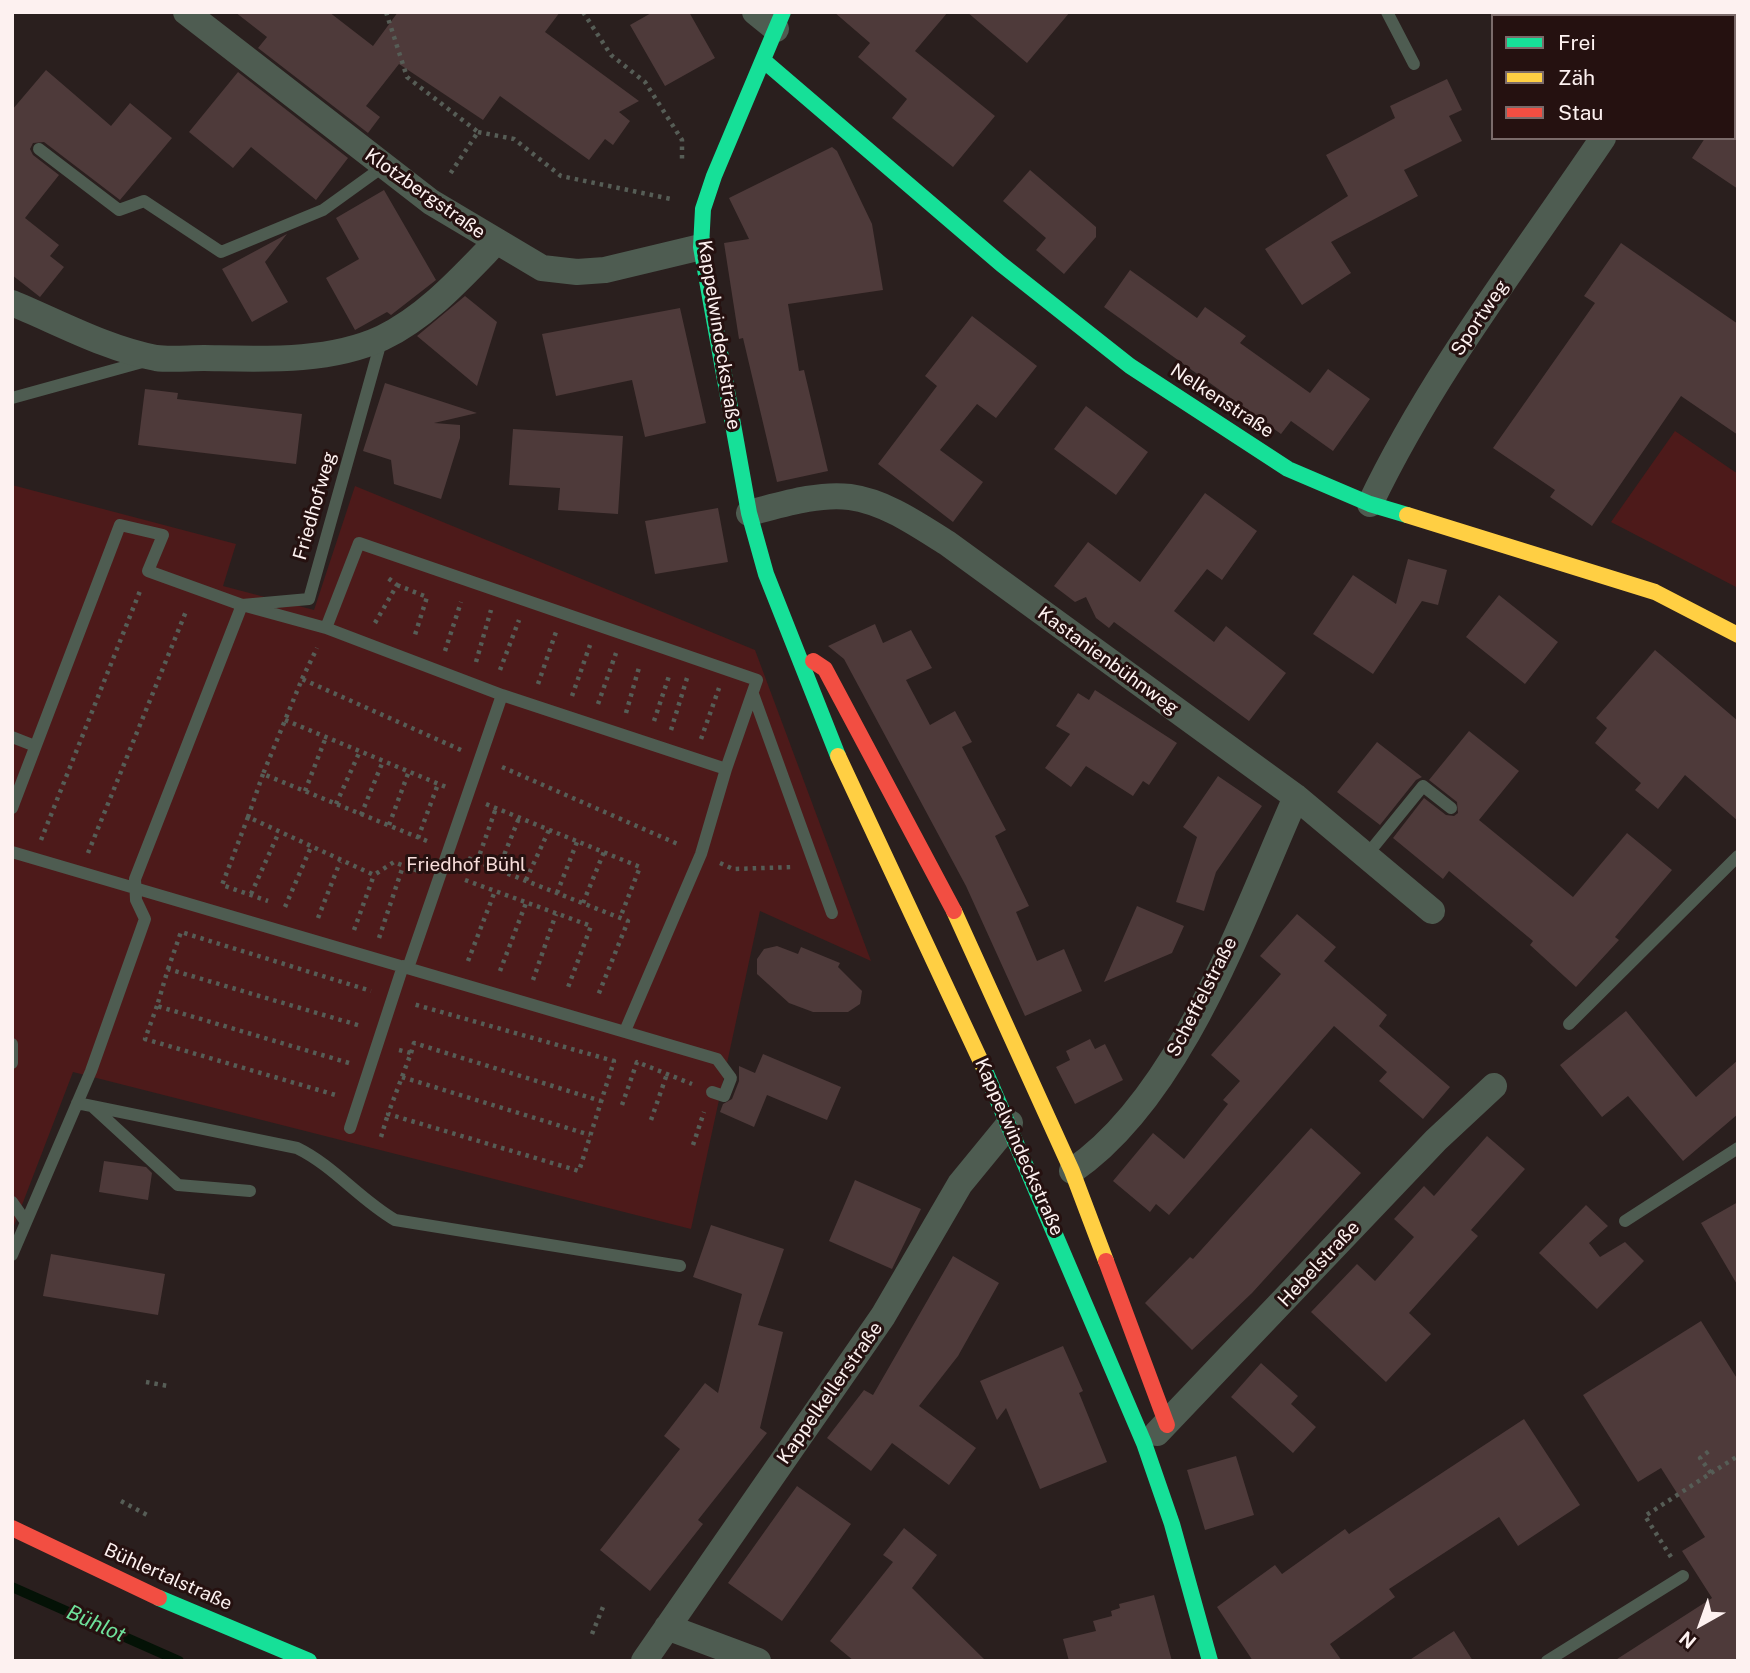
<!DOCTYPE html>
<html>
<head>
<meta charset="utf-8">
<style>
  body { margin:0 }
  #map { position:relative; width:1750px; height:1673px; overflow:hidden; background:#2a1f1e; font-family:"Public Sans",sans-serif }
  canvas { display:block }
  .frame { position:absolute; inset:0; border:14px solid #fdf1f0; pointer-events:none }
  .legend { position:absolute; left:1491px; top:14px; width:245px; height:126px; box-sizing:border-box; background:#251110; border:2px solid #7b6b6a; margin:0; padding:9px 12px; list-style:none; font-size:21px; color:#fdf1f0 }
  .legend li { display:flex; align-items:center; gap:14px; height:35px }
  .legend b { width:35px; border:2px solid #7b6b6a }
  .north { position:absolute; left:1666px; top:1589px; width:70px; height:70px; -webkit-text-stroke:5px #251110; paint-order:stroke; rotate:220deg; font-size:19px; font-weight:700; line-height:28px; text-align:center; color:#fdf1f0 }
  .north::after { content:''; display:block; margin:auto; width:24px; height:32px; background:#fdf1f0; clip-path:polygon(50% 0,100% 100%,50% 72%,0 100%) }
</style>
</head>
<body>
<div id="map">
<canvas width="1750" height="1673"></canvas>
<div class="frame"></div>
<ul class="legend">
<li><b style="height:9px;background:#16e098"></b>Frei</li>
<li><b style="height:9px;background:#ffcf43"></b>Zäh</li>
<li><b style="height:9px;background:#f24e42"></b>Stau</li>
</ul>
<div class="north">N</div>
</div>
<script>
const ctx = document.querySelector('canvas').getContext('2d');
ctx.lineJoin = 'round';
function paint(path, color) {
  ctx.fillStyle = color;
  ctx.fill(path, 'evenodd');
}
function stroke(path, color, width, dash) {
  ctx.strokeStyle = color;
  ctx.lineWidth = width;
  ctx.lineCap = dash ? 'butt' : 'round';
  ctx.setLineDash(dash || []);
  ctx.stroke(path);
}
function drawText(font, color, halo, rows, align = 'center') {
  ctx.font = font + ' "Public Sans",sans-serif';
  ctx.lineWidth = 6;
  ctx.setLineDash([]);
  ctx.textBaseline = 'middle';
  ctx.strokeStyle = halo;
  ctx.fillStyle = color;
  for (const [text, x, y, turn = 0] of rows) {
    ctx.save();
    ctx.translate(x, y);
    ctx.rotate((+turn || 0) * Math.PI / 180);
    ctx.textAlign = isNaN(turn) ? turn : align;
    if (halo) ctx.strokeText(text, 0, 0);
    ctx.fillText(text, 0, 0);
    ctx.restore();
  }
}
paint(new Path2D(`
  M1675 431 1738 474V588L1611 522Z
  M12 485 236 544 223 586 314 610 355 486 755 650 871 961 760 911 691 1229 73 1072 12 1231Z`), '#4d1a1a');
stroke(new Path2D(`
  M12 1587 179 1661`), '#041206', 10);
paint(new Path2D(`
  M235 12H329L373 46 398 12H560L545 32 639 101 619 112 630 121 613 145 605 139 589 160 500 96 483 120 399 64 366 106 380 117 368 133 258 48 267 37Z
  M653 12H689L715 58 665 86 630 25Z
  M834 12H948L915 51 995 116 953 167 892 118 907 99 858 57 870 43Z
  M967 12H1070L1027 63Z
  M46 70 111 126 130 103 172 138 120 200 44 142 33 143 30 149 33 155 59 175 25 218 59 245 50 256 64 267 40 297 12 275V110Z
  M238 72 348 158 316 200 251 147 233 168 189 132Z
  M1447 79 1462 110 1449 116 1462 141 1404 170 1418 196 1331 242 1351 273 1302 305 1265 249 1348 196 1326 155 1395 118 1390 106Z
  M1705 138H1738V189L1692 158Z
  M832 147 837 151 872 224 883 290 788 304 799 371 804 370 828 471 777 482 743 338 739 339 724 243 749 239 729 198Z
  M1030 170 1096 227V237L1064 274 1036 250 1046 238 1003 201Z
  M384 190 436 280 391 315 387 312 355 330 326 278 359 259 336 218Z
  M287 234 265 262 288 302 252 322 222 269Z
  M1621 243 1738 324V435L1681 396 1592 526 1550 497 1555 490 1493 448 1595 303 1584 296Z
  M1130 270 1197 318 1205 307 1246 336 1240 343 1310 393 1328 369 1370 399 1333 451 1291 421 1281 434 1104 307Z
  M465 296 497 322 477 386 417 336Z
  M680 308 706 423 645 437 632 380 556 396 542 334Z
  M972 316 1037 366 996 418 977 404 940 450 983 482 953 522 878 464 937 386 925 376Z
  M385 383 477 413 434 423 460 425V438L441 499 394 484 391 460 363 451Z
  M145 389 178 393 177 399 302 414 296 464 138 445Z
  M1086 406 1148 452 1116 495 1054 449Z
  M513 429 623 436 618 514 558 510 560 488 509 485Z
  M1205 493 1257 531 1222 580 1207 569 1174 611 1214 642 1226 626 1286 673 1249 721 1114 622 1109 628 1096 618 1086 597 1075 602 1054 586 1088 542 1140 582Z
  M718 508 728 562 655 574 645 521Z
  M1408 559 1447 570 1438 605 1422 601 1373 674 1313 634 1353 575 1396 604Z
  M1499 595 1558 642 1525 684 1466 637Z
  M875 624 883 643 911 630 932 668 906 680 930 725 955 711 972 742 962 747 1006 830 995 836 1029 906 1016 912 1037 961 1064 949 1082 991 1025 1016 966 886 844 659 828 646Z
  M1655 650 1738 721V821L1685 775 1658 809 1635 790 1641 783 1595 743 1607 728 1596 718Z
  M1095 690 1177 743 1149 785 1143 781 1133 796 1086 766 1071 787 1045 768 1070 734 1056 726 1078 693 1089 700Z
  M1469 731 1519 771 1479 820 1573 897 1627 833 1672 870 1615 937 1619 940 1576 987 1530 945 1533 941 1449 871 1443 879 1393 838 1424 798 1446 815 1454 816 1458 813 1457 802 1429 780Z
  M1377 742 1422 777 1416 780 1380 825 1337 792Z
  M1218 776 1262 806 1216 872 1204 911 1176 902 1197 837 1183 827Z
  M1137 906 1184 926 1172 953 1104 982Z
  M1297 914 1336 947 1324 961 1387 1015 1379 1026 1450 1087 1423 1119 1379 1081 1387 1072 1334 1026 1169 1215 1156 1204 1150 1212 1113 1181 1153 1133 1184 1159 1228 1104 1223 1100 1240 1081 1211 1055 1281 974 1260 956Z
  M777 946 798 954 801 947 840 963 838 967 862 991 860 1004 848 1012H813L789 1003 757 974V959L764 949Z
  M1626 1011 1696 1097 1738 1060V1114L1683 1161 1628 1096 1602 1117 1560 1065Z
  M1090 1039 1095 1049 1105 1044 1123 1080 1075 1104 1056 1067 1070 1060 1066 1051Z
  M763 1054 841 1087 827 1120 767 1095 754 1127 720 1112 723 1104 732 1099 739 1081V1066L755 1073Z
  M1311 1128 1361 1173 1252 1293 1192 1350 1145 1303 1190 1257 1193 1259Z
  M1487 1136 1525 1169 1471 1230 1478 1236 1409 1313 1431 1334 1386 1382 1311 1312 1357 1264 1375 1281 1414 1237 1394 1219 1424 1186 1434 1196Z
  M104 1161 146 1167 152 1173 148 1200 99 1192Z
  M855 1180 921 1209 892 1269 829 1241Z
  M1738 1202V1286L1701 1223Z
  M1586 1205 1608 1226 1589 1243 1600 1257 1625 1242 1644 1261 1597 1309 1539 1253Z
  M711 1225 784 1249 758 1325 783 1332 760 1428 767 1433 698 1520 703 1524 650 1591 600 1550 680 1449 664 1436 705 1383 718 1393 742 1294 693 1277Z
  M51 1254 165 1274 158 1315 43 1296Z
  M953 1256 999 1283 958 1356 919 1406 976 1448 949 1485 892 1443 871 1471 827 1438 864 1390 873 1395Z
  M1701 1321 1738 1380V1661H1614L1712 1598 1682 1551 1705 1537 1661 1468 1638 1482 1583 1395Z
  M1063 1346 1083 1391 1079 1393 1107 1462 1040 1489 1006 1408 997 1420 980 1381Z
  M1261 1363 1298 1396 1291 1404 1316 1427 1293 1453 1231 1397Z
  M1524 1419 1580 1505 1518 1546 1499 1517 1389 1589 1395 1597 1330 1644 1342 1661H1253L1217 1607 1275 1565 1282 1574 1345 1529 1349 1534Z
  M1236 1456 1254 1515 1205 1530 1187 1470Z
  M797 1486 851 1524 782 1621 728 1583Z
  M904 1528 937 1555 912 1588 986 1661H854L830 1641 893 1562 883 1555Z
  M1154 1595 1172 1661H1069L1063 1639 1096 1631 1093 1621 1112 1616 1111 1611 1120 1608 1119 1604Z
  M1454 1631 1473 1661H1408Z`), '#4e3a3a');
stroke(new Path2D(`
  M386 12 407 77 478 132 448 177
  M583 12 611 55 645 82 682 140V160
  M478 132 514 139 561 176 671 199
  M397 585 427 597 414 638
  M375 623 397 585 388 578
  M445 651 461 602
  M476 662 491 610
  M500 670 519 620
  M302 679 317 648
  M538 684 556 632
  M572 696 590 645
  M598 704 616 653
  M626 713 640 664
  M285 720 446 787
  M654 721 670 673
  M671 730 687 678
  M701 739 719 688
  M502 767 680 845
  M263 774 248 817 374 875 394 862 418 871
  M305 791 326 737
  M336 804 360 751
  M486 804 640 867 620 918
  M361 815 383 761
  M248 817 222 885 268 901
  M389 825 409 771
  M418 838 438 784
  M41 840 140 591
  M427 841 263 774 302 679 461 750
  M88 853 187 609
  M468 858 628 921 597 998
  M477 862 496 808
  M720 863 733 869 794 867
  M498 870 519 818
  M465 880 591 926 567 990
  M526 880 549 830
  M557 893 577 842
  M251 894 279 832
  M583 903 604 852
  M285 907 311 847
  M318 918 340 862
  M354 930 374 875
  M379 938 403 866
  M468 961 495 891
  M168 969 181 932 371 991
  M500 971 526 903
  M533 980 556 914
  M157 1006 145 1039 339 1096
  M399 1050 411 1053 388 1114 579 1171 614 1061 413 1004
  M411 1053 414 1043 601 1101
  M349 1063 157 1006 168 969 361 1026
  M402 1077 590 1135
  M622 1105 637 1062 692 1084
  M651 1120 667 1074
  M381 1137 388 1114
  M693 1145 704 1112
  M146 1382 168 1386
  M1711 1473 1738 1456
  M121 1501 147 1515
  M1671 1557 1645 1516 1711 1473 1700 1458 1709 1451
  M592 1634 603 1607`), '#565d56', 4.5, [3.5, 5]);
stroke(new Path2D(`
  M1387 12 1414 64
  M39 149 119 210 144 201 221 252 323 210 384 166
  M12 398 146 361
  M753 694 832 913
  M502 695 326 628 359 543 757 680 726 769
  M12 737 35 746
  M12 808 120 525 163 535 148 571 242 605 326 628
  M12 852 717 1059 731 1078 724 1096 712 1092
  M1366 856 1423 786 1451 808
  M408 968 502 695 726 769 701 854 625 1031
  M1569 1024 1738 856
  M12 1044V1063
  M77 1103 297 1148C334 1166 359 1199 395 1220L680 1266
  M93 1107 178 1185 250 1191
  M350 1128 403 966
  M12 1202 26 1222
  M1625 1221 1738 1148
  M12 1255 91 1071 145 919 136 900 135 879 242 605 309 599 382 338
  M1547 1661 1683 1576`), '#4e5c51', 12);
stroke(new Path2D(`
  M186 12 431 202 542 268 577 272 605 270 701 247
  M755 12 776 29
  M1664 16 1666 12
  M12 303C58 322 107 349 156 358 171 360 188 358 204 358 261 359 328 363 382 338 426 317 461 278 495 243
  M1370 504C1432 374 1522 258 1603 138
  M749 513C781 505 817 493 850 497 886 502 918 525 947 543L1296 797 1432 911
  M1072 1171C1182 1096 1243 916 1296 797
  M1157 1433 1436 1140 1494 1086
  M667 1627 758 1661
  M644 1661 883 1316 960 1184 1010 1123`), '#4e5c51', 26);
stroke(new Path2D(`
  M783 12 714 176 703 209 701 247 749 513 766 574 838 756
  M763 60 1001 264 1130 366 1288 469 1370 504 1407 515
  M983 1066 1144 1443 1172 1524 1210 1661
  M159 1598 309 1661`), '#16e098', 16);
stroke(new Path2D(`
  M1407 515 1655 592 1738 635
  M838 756 983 1066
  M954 911 1072 1171 1106 1261`), '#ffcf43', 16);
stroke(new Path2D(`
  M813 661 825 669 954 911
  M1106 1261 1167 1425
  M12 1528 159 1598`), '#f24e42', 16);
drawText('19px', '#fdf1f0', '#251110', [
  ["Klotzbergstraße",425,194,35],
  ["Sportweg",1480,318,-56],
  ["Kappelwindeckstraße",719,335,81],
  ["Nelkenstraße",1222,401,33],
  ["Friedhofweg",315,506,-74],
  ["Kastanienbühnweg",1108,661,36],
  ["Scheffelstraße",1202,997,-63],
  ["Kappelwindeckstraße",1019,1147,66],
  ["Hebelstraße",1319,1264,-47],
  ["Kappelkellerstraße",830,1393,-55],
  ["Bühlertalstraße",168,1577,24]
]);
drawText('19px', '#f7ddda', '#251110', [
  ["Friedhof Bühl",466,865]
]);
drawText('italic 21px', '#6fe19b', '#251110', [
  ["Bühlot",96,1624,24]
]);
</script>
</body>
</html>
